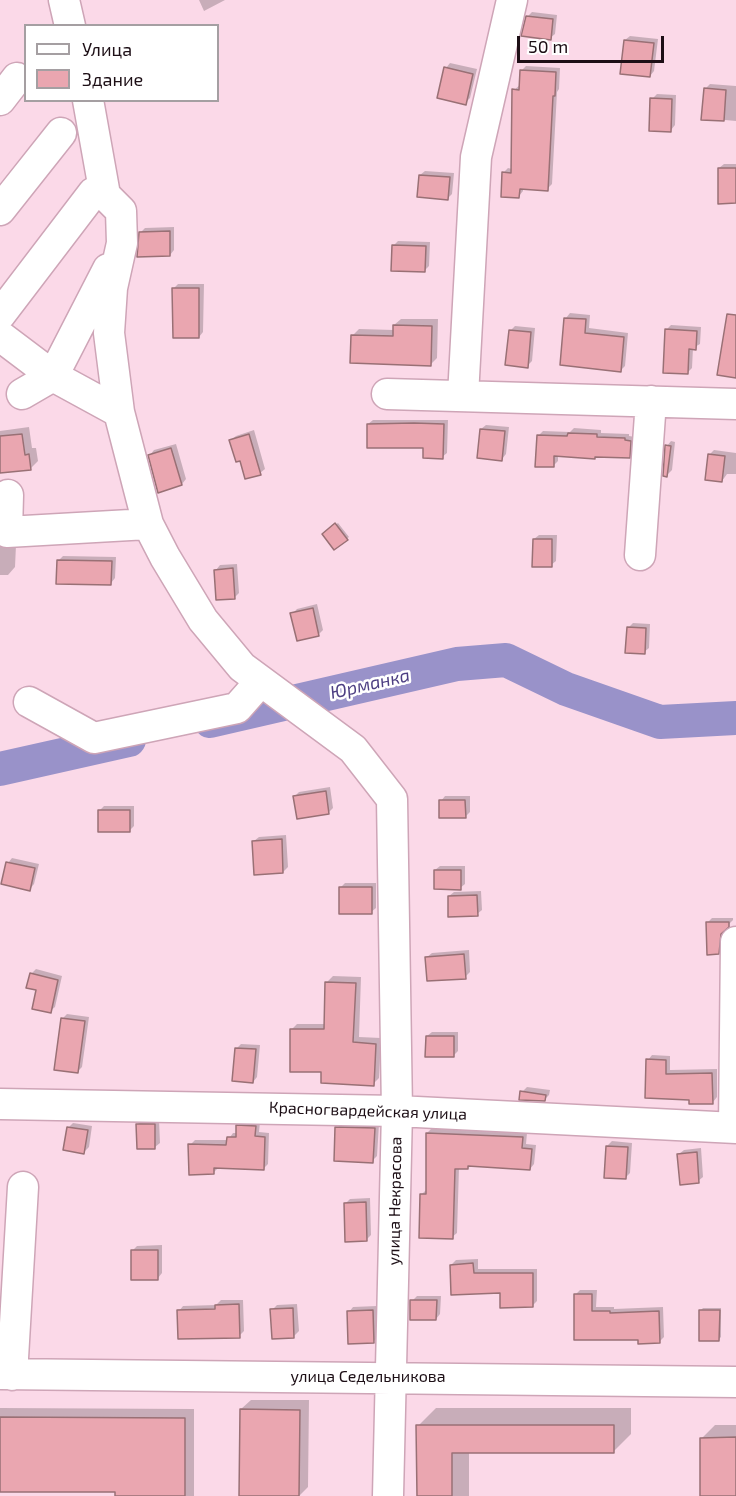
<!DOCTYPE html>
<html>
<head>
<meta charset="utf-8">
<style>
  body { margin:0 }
  #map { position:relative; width:736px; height:1496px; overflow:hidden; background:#fbd9e8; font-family:"Exo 2",sans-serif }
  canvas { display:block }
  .legend { position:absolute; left:24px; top:24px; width:195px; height:78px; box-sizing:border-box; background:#fff; border:2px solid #a59fa2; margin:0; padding:8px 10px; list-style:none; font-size:18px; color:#1d0f16 }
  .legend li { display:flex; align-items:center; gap:12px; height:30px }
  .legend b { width:30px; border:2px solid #a59fa2 }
  .scale { position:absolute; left:517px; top:36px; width:147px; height:27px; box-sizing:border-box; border:3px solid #1d0f16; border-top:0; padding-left:8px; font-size:18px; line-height:21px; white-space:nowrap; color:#1d0f16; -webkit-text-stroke:4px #fff; paint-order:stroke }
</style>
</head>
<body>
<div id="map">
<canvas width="736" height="1496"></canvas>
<ul class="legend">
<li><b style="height:8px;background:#fff"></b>Улица</li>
<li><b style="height:16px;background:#eaa6b0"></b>Здание</li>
</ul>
<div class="scale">50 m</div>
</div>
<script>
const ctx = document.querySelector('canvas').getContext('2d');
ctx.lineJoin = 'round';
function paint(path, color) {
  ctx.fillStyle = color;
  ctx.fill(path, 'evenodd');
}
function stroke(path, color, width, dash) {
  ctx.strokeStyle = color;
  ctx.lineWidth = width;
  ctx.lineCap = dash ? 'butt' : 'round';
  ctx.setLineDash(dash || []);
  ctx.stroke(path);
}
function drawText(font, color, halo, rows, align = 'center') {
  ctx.font = font + ' "Exo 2",sans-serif';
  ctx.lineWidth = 5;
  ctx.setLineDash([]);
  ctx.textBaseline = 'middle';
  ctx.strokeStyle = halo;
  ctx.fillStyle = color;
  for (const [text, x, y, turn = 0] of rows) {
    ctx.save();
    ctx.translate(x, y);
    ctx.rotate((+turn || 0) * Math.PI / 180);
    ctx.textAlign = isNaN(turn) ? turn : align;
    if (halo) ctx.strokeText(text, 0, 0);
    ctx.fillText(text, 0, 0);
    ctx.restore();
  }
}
paint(new Path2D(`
  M199 0H225L204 11Z
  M532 12 557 15 555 34 550 38 527 17Z
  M630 36 658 39 654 71 650 76 625 40Z
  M450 63 477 69 470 98 465 103 446 68Z
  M526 66 560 68 559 89 557 92 552 184 547 189 523 188V191L519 196 503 173 508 168 512 169 514 90 520 85 521 71Z
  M710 84 736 86V121L703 118 705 89Z
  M657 94 676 95 675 125 671 130 652 99Z
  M724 164H736V202L719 168Z
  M425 171 454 173 452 194 448 198 420 175Z
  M174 227V250L170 255 140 233 145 228Z
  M398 241 430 242 429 266 424 271 393 246Z
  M178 284H204L203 332 199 337 173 289Z
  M570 313 590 315 589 328 628 333 625 366 620 371 566 318Z
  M401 319H438L437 358 430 365 353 335 359 329 394 330V325Z
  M671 325 701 327 700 344 693 348 692 368 687 373 666 330Z
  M515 326 535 328 532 361 527 366 510 331Z
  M373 420H448L447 453 442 457 425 446 368 424Z
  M486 425 509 427 506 454 502 459 481 429Z
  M29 427 32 448H36L38 461 31 468 0 472V431Z
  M574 428 601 430V433L629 434V436L635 437 634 452 629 457 597 456 595 458 558 455V461L553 466 538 436 543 431 570 432Z
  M254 430 265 469 260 473 241 459 231 440 236 436Z
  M671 441 675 442 672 470 667 475V446Z
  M176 444 186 479 182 484 150 455 154 450Z
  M714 450 736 453V474H727L722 481 709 455Z
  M338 523 349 537 334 548 326 532Z
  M539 535H557L556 561 551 565 534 539Z
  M0 545H16L15 567 8 575H0Z
  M63 556 116 557 115 578 111 583 58 561Z
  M237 564 239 593 235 597 216 570 220 565Z
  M317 604 323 630 319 634 292 614 297 609Z
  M633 623 650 624 649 648 644 652 628 628Z
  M330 787 333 808 328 813 295 796 299 792Z
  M445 796H470V812L465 817 441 801Z
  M104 806H134V826L129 831 99 811Z
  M286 835 288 867 283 872 254 841 259 837Z
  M12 858 39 864 34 884 30 889 8 863Z
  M440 866H465V884L460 888 435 870Z
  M345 883H376V908L371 912 340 888Z
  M481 891 482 910 477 914 449 896 454 892Z
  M712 918H733V920L725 928 723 948 718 953 707 923Z
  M469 950 470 972 465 977 427 957 432 953Z
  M36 969 62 976 55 1007 50 1011 31 974Z
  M333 976 361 977 359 1037 381 1038 379 1078 373 1084 323 1070 291 1030 297 1024H325L327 982Z
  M67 1014 89 1017 82 1067 77 1072 62 1019Z
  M432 1032H458V1051L453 1056 427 1036Z
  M241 1044 260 1045 257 1077 253 1082 236 1049Z
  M652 1055 670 1056V1070L717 1069V1097L713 1102 690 1099 648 1060Z
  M527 1087 550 1090 549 1095 544 1100 522 1092Z
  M143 1120H159L160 1143 155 1147 138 1124Z
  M242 1121 260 1122 259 1132 269 1133 268 1164 263 1169 218 1168 213 1173 190 1145 195 1140H228L233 1133H237L238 1126Z
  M73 1123 92 1126 89 1147 84 1152 68 1128Z
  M342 1123 379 1124 377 1156 372 1161 337 1128Z
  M432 1128 527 1133 526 1144 536 1145 534 1164 530 1169 471 1165 468 1168H459L457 1233 452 1237 422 1194 427 1189V1133Z
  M612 1141 632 1143 630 1173 625 1178 607 1146Z
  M701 1148 703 1177 698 1181 679 1154 684 1150Z
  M370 1198 371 1235 366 1240 346 1203 350 1199Z
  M162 1245V1273L158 1278 132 1251 137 1246Z
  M478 1259V1269H537V1301L532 1306 451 1265 456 1260Z
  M580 1290H597L596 1307H614V1309L663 1307 664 1337 659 1342 640 1338H575V1295Z
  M417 1296H441L440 1314 436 1319 412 1301Z
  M221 1300H243L244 1331 239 1336 179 1311 183 1306 216 1305Z
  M297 1304 299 1331 294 1336 272 1310 277 1305Z
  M377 1306 378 1337 373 1342 349 1312 353 1307Z
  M703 1308H721V1337L719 1339 701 1310Z
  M251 1400H309L308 1487 299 1496H240L241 1409Z
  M0 1408 194 1409V1496H116V1491L0 1490V1496Z
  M436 1408H631V1434L613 1452H469V1496H418V1426Z
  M715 1425H736V1496H702L701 1439Z`), '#0003');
stroke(new Path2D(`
  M210 721 457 664 506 660 566 689 660 722 736 718
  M0 769 129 740`), '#9992c9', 34);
const building = new Path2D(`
  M526 16 553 19 551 40 521 36Z
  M624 40 654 43 650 77 620 74Z
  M444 67 473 74 466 105 437 98Z
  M520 70 556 72 555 96H553L548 191 520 189 519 198 501 197 502 172 511 173 512 89 519 90Z
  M704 88 726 90 724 121 701 120Z
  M650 98 672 99 671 132 649 131Z
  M718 168H736V203L718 204Z
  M419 175 450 177 448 200 417 197Z
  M170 231V256L137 257 139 232Z
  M392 245 426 246 425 272 391 271Z
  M172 288H199V338H173Z
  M727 314 736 315V378L717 375Z
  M564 318 586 319 585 333 624 337 621 372 560 365Z
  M393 325 432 326 431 366 350 363 351 335 393 336Z
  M665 329 697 331 696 350 689 349 688 374 663 373Z
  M509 330 531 332 528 368 505 365Z
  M414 423 444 424 443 459 423 458V448H367V424Z
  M480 429 505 431 502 461 477 458Z
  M568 433 597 434V437L625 438V440L631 441 630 458 595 457V459L554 456V467H535L537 435 567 436Z
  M22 434 25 455 29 454 31 470 0 473V436Z
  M249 434 261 475 245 479 240 461 236 462 229 440Z
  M665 445 671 446 667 477 663 476Z
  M171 448 182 485 158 493 148 455Z
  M708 454 725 456 722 482 705 480Z
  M335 523 348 540 334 550 322 534Z
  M533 539H552V567H532Z
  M57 560 112 561 111 585 56 584Z
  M233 568 235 599 216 600 214 570Z
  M313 608 319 636 297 641 290 613Z
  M627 627 646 628 645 654 625 653Z
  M326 791 329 814 297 819 293 796Z
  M439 800H465L466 818H439Z
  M98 810H130V832H98Z
  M282 839 283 873 254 875 252 841Z
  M6 862 35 868 30 891 1 884Z
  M434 870H461V890L434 889Z
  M339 887H372V914H339Z
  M477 895 478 916 448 917V896Z
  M706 922H729V927L721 934 719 954 707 955Z
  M464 954 466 979 427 981 425 957Z
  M30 973 58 980 51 1013 32 1009 36 990 26 988Z
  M325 982 356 983 353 1042 376 1044 374 1086 321 1083V1072H290V1029H324Z
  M61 1018 85 1021 78 1073 54 1070Z
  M426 1036H454V1057H425Z
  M235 1048 256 1049 253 1083 232 1081Z
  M646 1059 666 1060V1074L712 1073 713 1104H689V1100L645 1098Z
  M520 1091 546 1095 545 1101 519 1100Z
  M136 1124H155V1149H137Z
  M236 1125 256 1126 255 1136 265 1137 264 1170 214 1168V1174L189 1175 188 1144 226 1145 227 1137H236Z
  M67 1127 88 1130 84 1154 63 1150Z
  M335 1127 375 1128 373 1163 334 1161Z
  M426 1133 523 1137 522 1148 532 1149 530 1170 468 1166V1169H455L453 1239 419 1238 420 1194H426Z
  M606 1146 628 1147 626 1179 604 1178Z
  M697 1152 699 1183 680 1185 677 1154Z
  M366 1202 367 1241 345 1242 344 1203Z
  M131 1250H158V1280H131Z
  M473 1263 474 1273H533V1307L500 1308V1293L451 1295 450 1265Z
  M574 1294H592V1311H610V1313L659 1311 660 1343 638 1344V1340H574Z
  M410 1300H437L436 1320H410Z
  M239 1304 240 1338 178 1339 177 1310 215 1309V1305Z
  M293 1308 294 1338 272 1339 270 1309Z
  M373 1310 374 1343 348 1344 347 1311Z
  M699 1310H720L719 1341H699Z
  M240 1409 300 1410 299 1496H239Z
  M0 1417 185 1418V1496H115V1492H0Z
  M416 1425H614V1453H452V1496H417Z
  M736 1437V1496H700V1438Z`);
paint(building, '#eaa6b0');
stroke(building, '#997075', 1.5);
const minor = new Path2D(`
  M64 0 70 26
  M0 100 17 78
  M88 100 105 195 121 211 122 243 112 288 109 333 119 412 148 524 165 557 203 620 242 667 353 749 392 799 397 1111 388 1496
  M0 210 61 133
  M0 315 93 193 105 195
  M0 336 53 376 119 412
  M22 394 53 376 108 269
  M387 394 736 404
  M463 396 476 157 512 0
  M8 495 7 532 148 524
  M640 555 651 401
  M29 702 94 738 237 708 260 682
  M0 1104 397 1111 736 1128
  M734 1128 736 942
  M0 1374 736 1382
  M12 1375 23 1187`);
stroke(minor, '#cea5b7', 33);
stroke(minor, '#fff', 30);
drawText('16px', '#1d0f16', '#fff', [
  ["Красногвардейская улица",368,1111,2],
  ["улица Некрасова",395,1201,-89],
  ["улица Седельникова",368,1377]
]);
drawText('italic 18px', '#4d3f83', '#fff', [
  ["Юрманка",370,684,-13]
]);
</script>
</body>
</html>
